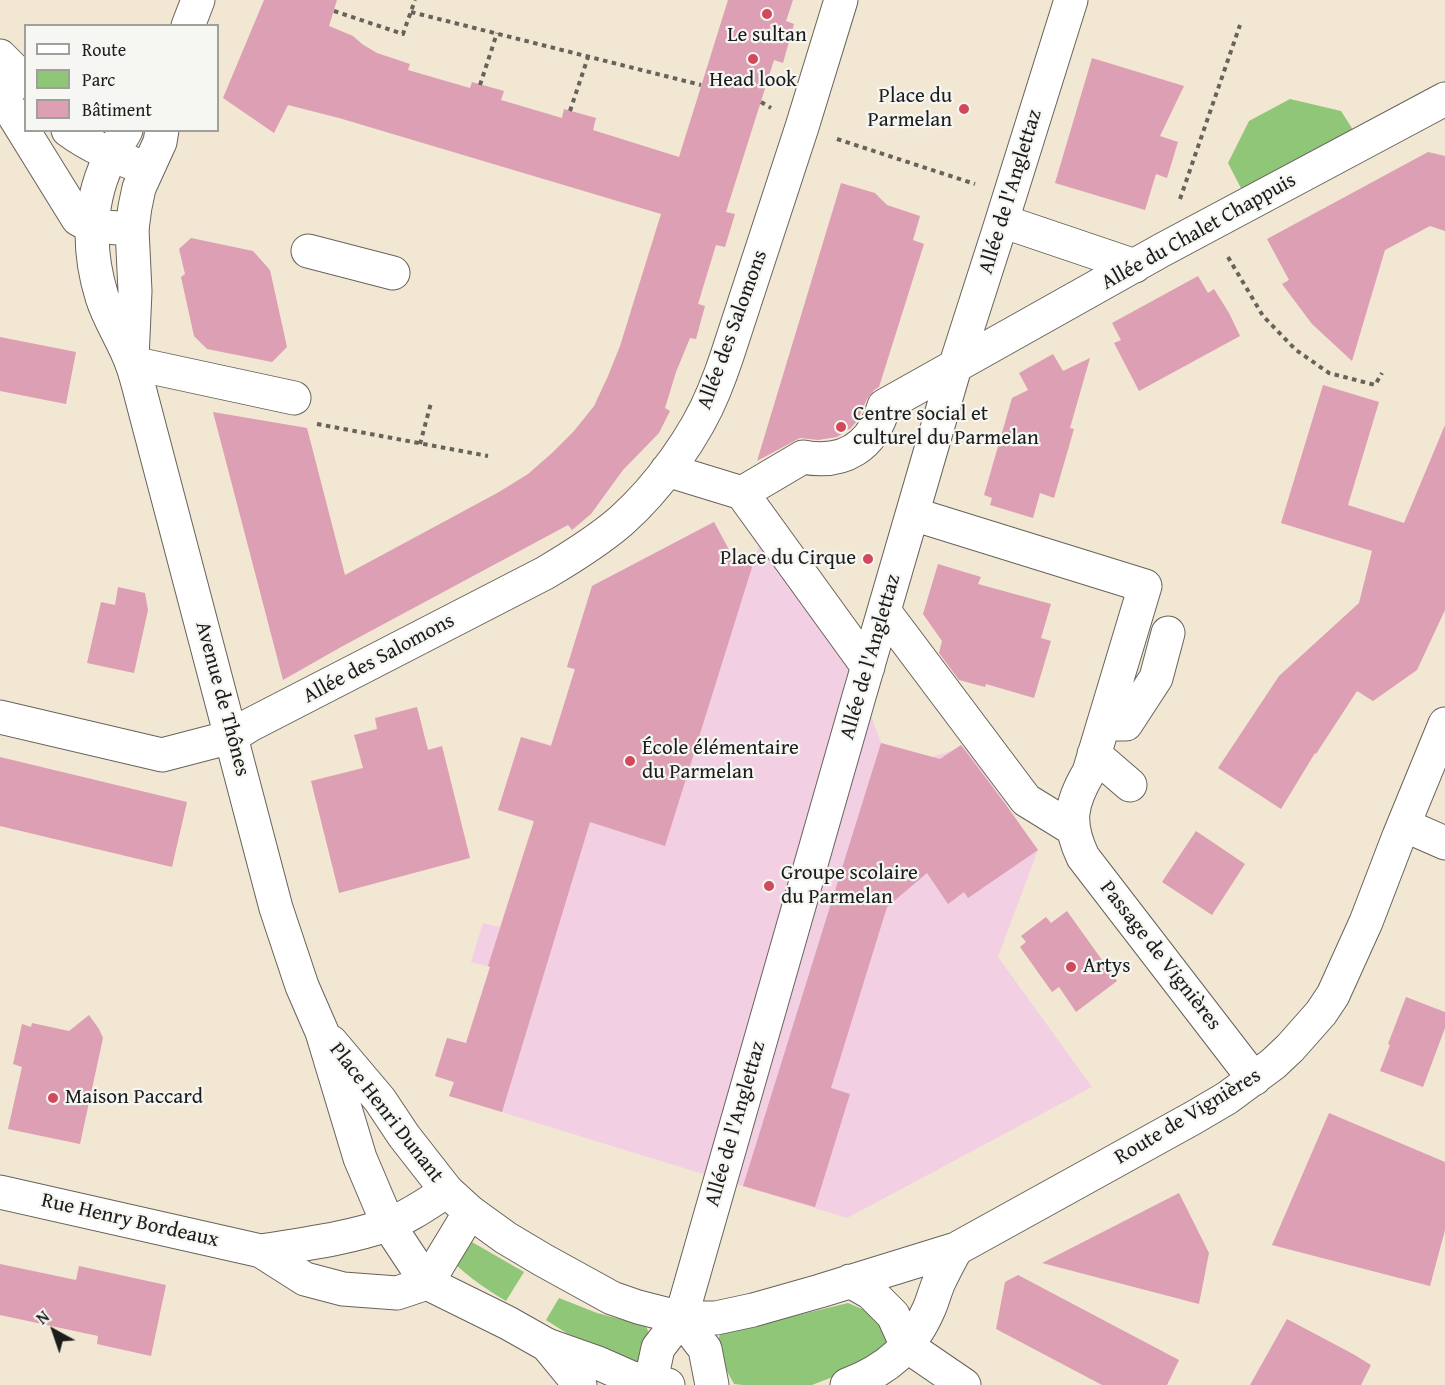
<!DOCTYPE html>
<html>
<head>
<meta charset="utf-8">
<style>
  body { margin:0 }
  #map { position:relative; width:1445px; height:1385px; overflow:hidden; background:#f2e7d2; font-family:"Gentium Book Plus",serif }
  canvas { display:block }
  .legend { position:absolute; left:24px; top:24px; width:195px; height:108px; box-sizing:border-box; background:#f6f6f2; border:2px solid #9f9f9c; margin:0; padding:8px 10px; list-style:none; font-size:18px; color:#1c1c1c }
  .legend li { display:flex; align-items:center; gap:12px; height:30px }
  .legend b { width:30px; border:2px solid #9f9f9c }
  .north { position:absolute; left:24px; top:1301px; width:60px; height:60px; -webkit-text-stroke:4px #f6f6f2; paint-order:stroke; rotate:320deg; font-size:16px; font-weight:700; line-height:24px; text-align:center; color:#1c1c1c }
  .north::after { content:''; display:block; margin:auto; width:21px; height:27px; background:#1c1c1c; clip-path:polygon(50% 0,100% 100%,50% 72%,0 100%) }
</style>
</head>
<body>
<div id="map">
<canvas width="1445" height="1385"></canvas>
<ul class="legend">
<li><b style="height:8px;background:#fff"></b>Route</li>
<li><b style="height:16px;background:#8fc678"></b>Parc</li>
<li><b style="height:16px;background:#dc9fb3"></b>Bâtiment</li>
</ul>
<div class="north">N</div>
</div>
<script>
const ctx = document.querySelector('canvas').getContext('2d');
ctx.lineJoin = 'round';
function paint(path, color) {
  ctx.fillStyle = color;
  ctx.fill(path, 'evenodd');
}
function stroke(path, color, width, dash) {
  ctx.strokeStyle = color;
  ctx.lineWidth = width;
  ctx.lineCap = dash ? 'butt' : 'round';
  ctx.setLineDash(dash || []);
  ctx.stroke(path);
}
function drawText(font, color, halo, rows, align = 'center') {
  ctx.font = font + ' "Gentium Book Plus",serif';
  ctx.lineWidth = 4.5;
  ctx.setLineDash([]);
  ctx.textBaseline = 'middle';
  ctx.strokeStyle = halo;
  ctx.fillStyle = color;
  for (const [text, x, y, turn = 0] of rows) {
    ctx.save();
    ctx.translate(x, y);
    ctx.rotate((+turn || 0) * Math.PI / 180);
    ctx.textAlign = isNaN(turn) ? turn : align;
    if (halo) ctx.strokeText(text, 0, 0);
    ctx.fillText(text, 0, 0);
    ctx.restore();
  }
}
paint(new Path2D(`
  M714 522 726 545 723 555 753 564 760 542 854 669 881 743 932 757 954 750 959 747H963L967 749 1038 850 998 957 1092 1087 847 1218 449 1096 454 1082 435 1076 447 1038 466 1043 490 967 471 962 483 923 500 927 534 822 498 810 521 737 551 745 575 670 567 667 592 586Z`), '#f2cfe2');
paint(new Path2D(`
  M1290 99 1341 111 1355 133 1244 194 1228 163 1249 121Z
  M472 1242 524 1272 506 1301C487 1290 470 1278 454 1263L461 1243Z
  M559 1298 597 1313 646 1326 650 1336 641 1360 636 1365 606 1348 568 1334 546 1320Z
  M848 1303C872 1313 881 1314 887 1341L880 1352 848 1371 812 1385H743L734 1384 723 1364 717 1344 720 1334Z`), '#8fc678');
paint(new Path2D(`
  M264 0H337L329 26 353 36 362 44 377 53 410 64 408 70 470 88 472 82 504 91 501 100 562 118 564 109 596 118 593 130 679 157 728 0H793L786 21 794 24 783 63 774 60 726 212 735 214 725 247 716 245 698 304 705 306 696 339 690 338 676 372 665 408 670 411 659 433 623 470 591 514 572 530 568 525 341 647 283 680 213 412 307 428 345 575 499 492 528 474 552 453 574 431 594 406 608 376 620 346 661 214 339 118 288 105 274 133 223 98Z
  M1092 58 1184 86 1160 136 1178 142 1167 178 1156 174 1145 210 1055 183Z
  M1428 152 1445 156V231L1430 226 1385 250 1352 361 1312 324 1282 284 1289 280 1267 239Z
  M841 183 875 193 887 205 920 216 913 240 924 244 879 387 874 390 867 399 857 421 851 428 837 437 818 440 800 438 757 461Z
  M191 238 253 251 270 270 287 347 272 362 207 349 194 336 181 277 185 274 179 249Z
  M1198 276 1208 293 1214 289 1229 313 1240 336 1139 391 1114 343 1121 340 1112 323Z
  M0 337 76 352 66 404 0 391Z
  M1053 354 1063 371 1090 358 1070 428 1074 429 1054 498 1040 493 1033 518 990 505 992 498 984 495 1012 398 1028 390 1019 373Z
  M1323 385 1379 402 1348 505 1404 523 1445 425V610L1417 670 1373 701 1357 691 1316 754 1315 753 1281 809 1218 768 1279 676 1359 603 1372 551 1281 523Z
  M714 522 733 557 753 564 665 846 590 822 502 1112 449 1096 454 1082 435 1076 447 1038 466 1043 490 967 488 966 534 821 498 810 521 737 551 746 575 669 567 667 592 586Z
  M938 564 981 577 978 584 1051 604 1041 638 1051 641 1034 698 986 684 985 687 959 680 939 653 942 641 923 614Z
  M118 587 145 593 148 610 134 673 87 663 101 602 115 605Z
  M417 707 428 750 442 746 470 858 339 893 311 781 363 768 354 735 377 729 375 718Z
  M881 743 940 759 961 745 1006 805 1038 850 968 898 964 892 948 904 927 873 887 907 831 1088 850 1094 815 1207 743 1186Z
  M0 757 187 802 172 867 0 826Z
  M1196 831 1245 864 1212 915 1162 882Z
  M1067 911 1117 981 1076 1012 1059 987 1052 992 1020 947 1026 942 1021 936 1046 917 1051 923Z
  M1406 997 1445 1012V1028L1423 1087 1380 1071 1390 1045 1388 1044Z
  M89 1015 99 1029 103 1038 80 1144 8 1129 22 1067 13 1064 22 1024 31 1027 32 1023 69 1031Z
  M1329 1113 1445 1162V1230L1430 1286 1272 1245Z
  M1179 1193 1209 1253 1199 1304 1042 1263Z
  M0 1264 76 1280 79 1266 166 1285 151 1356 97 1344 98 1336 0 1315Z
  M1018 1275 1179 1360 1167 1385H1102L996 1329 1005 1282Z
  M1287 1319 1353 1354 1371 1365 1361 1385H1250Z`), '#dc9fb3');
const minor = new Path2D(`
  M0 56 26 82
  M0 93 78 219 91 226 132 229
  M68 130C92 148 119 158 147 169
  M1002 221 1135 266
  M308 251 393 273
  M132 363 294 398
  M667 470 742 493 868 667
  M742 493 803 457C844 465 873 446 884 406L1162 250 1445 99
  M913 514 1145 586 1089 772C1070 804 1067 823 1083 857L1254 1079
  M884 611 1026 800 1073 829
  M0 717 162 755 231 737 250 725 545 573C572 557 598 541 621 521 658 488 696 436 714 391 719 379 723 368 727 356L802 127 841 0
  M1104 724H1126L1156 678 1168 633
  M1094 754 1130 785
  M1404 825 1445 843
  M0 1192 261 1251 305 1279 343 1289 397 1293 427 1283 470 1212
  M261 1251C303 1244 346 1239 387 1225 409 1217 428 1203 447 1191
  M850 1281 871 1293 893 1315 907 1346 964 1385
  M681 1318H716L753 1310 820 1291 956 1249 1193 1118 1227 1098 1273 1064 1290 1048 1321 1013 1333 995 1366 922 1399 836 1445 724
  M547 1345 598 1363 632 1378 668 1385
  M650 1385 658 1348 681 1318 858 700 955 367 999 230 1071 0
  M847 1385C887 1370 912 1348 929 1309 933 1300 935 1291 939 1282 944 1271 950 1260 956 1249`);
const major = new Path2D(`
  M188 26 198 0
  M126 130C122 138 116 146 112 154 88 198 87 249 102 297 109 320 124 341 132 364 136 375 139 387 142 399L276 908 302 986 322 1032 360 1158 388 1224 427 1283 508 1323 547 1345 580 1385
  M132 359 135 291 132 229 135 207 139 188 160 142 162 130
  M331 1042 380 1100 404 1136 447 1191 470 1212 506 1238 543 1260 612 1298 638 1307 681 1318 705 1349 712 1385`);
stroke(minor, '#67635c', 35);
stroke(major, '#67635c', 35);
stroke(new Path2D(`
  M334 11 403 34 415 0
  M411 12 701 85
  M480 85 497 33
  M761 102 771 108
  M570 111 588 57
  M837 139 975 184
  M1180 199 1240 25
  M1228 257 1263 316 1296 350 1329 373 1375 385 1382 373
  M317 424 488 456
  M420 444 431 403`), '#67635c', 4, [4.5, 4.5]);
stroke(minor, '#fff', 33);
stroke(major, '#fff', 33);
for (const [x, y, r, color] of [
  [767,14,6,"#d1495b"],
  [753,59,6,"#d1495b"],
  [964,109,6,"#d1495b"],
  [841,427,6,"#d1495b"],
  [868,559,6,"#d1495b"],
  [630,761,6,"#d1495b"],
  [769,886,6,"#d1495b"],
  [1071,967,6,"#d1495b"],
  [53,1098,6,"#d1495b"]
]) {
  const dot = new Path2D();
  dot.arc(x, y, r, 0, 2 * Math.PI);
  ctx.fillStyle = color;
  ctx.fill(dot);
  stroke(dot, '#f6f6f2', 2);
}
drawText('21px', '#1c1c1c', '#f6f6f2', [
  ["Le sultan",767,36,"center"],
  ["Head look",753,81,"center"],
  ["Place du",952,97,"right"],
  ["Parmelan",952,121,"right"],
  ["Centre social et",853,415],
  ["culturel du Parmelan",853,439],
  ["Place du Cirque",856,559,"right"],
  ["École élémentaire",642,749],
  ["du Parmelan",642,773],
  ["Groupe scolaire",781,874],
  ["du Parmelan",781,898],
  ["Artys",1083,967],
  ["Maison Paccard",65,1098]
], 'left');
drawText('21px', '#1c1c1c', '#f6f6f2', [
  ["Allée de l'Anglettaz",1011,192,-73],
  ["Allée du Chalet Chappuis",1199,232,-29],
  ["Allée des Salomons",733,330,-70],
  ["Allée de l'Anglettaz",871,657,-74],
  ["Allée des Salomons",379,659,-28],
  ["Avenue de Thônes",222,699,75],
  ["Passage de Vignières",1160,956,52],
  ["Place Henri Dunant",386,1113,52],
  ["Route de Vignières",1188,1117,-31],
  ["Allée de l'Anglettaz",736,1124,-74],
  ["Rue Henry Bordeaux",130,1221,13]
]);
</script>
</body>
</html>
